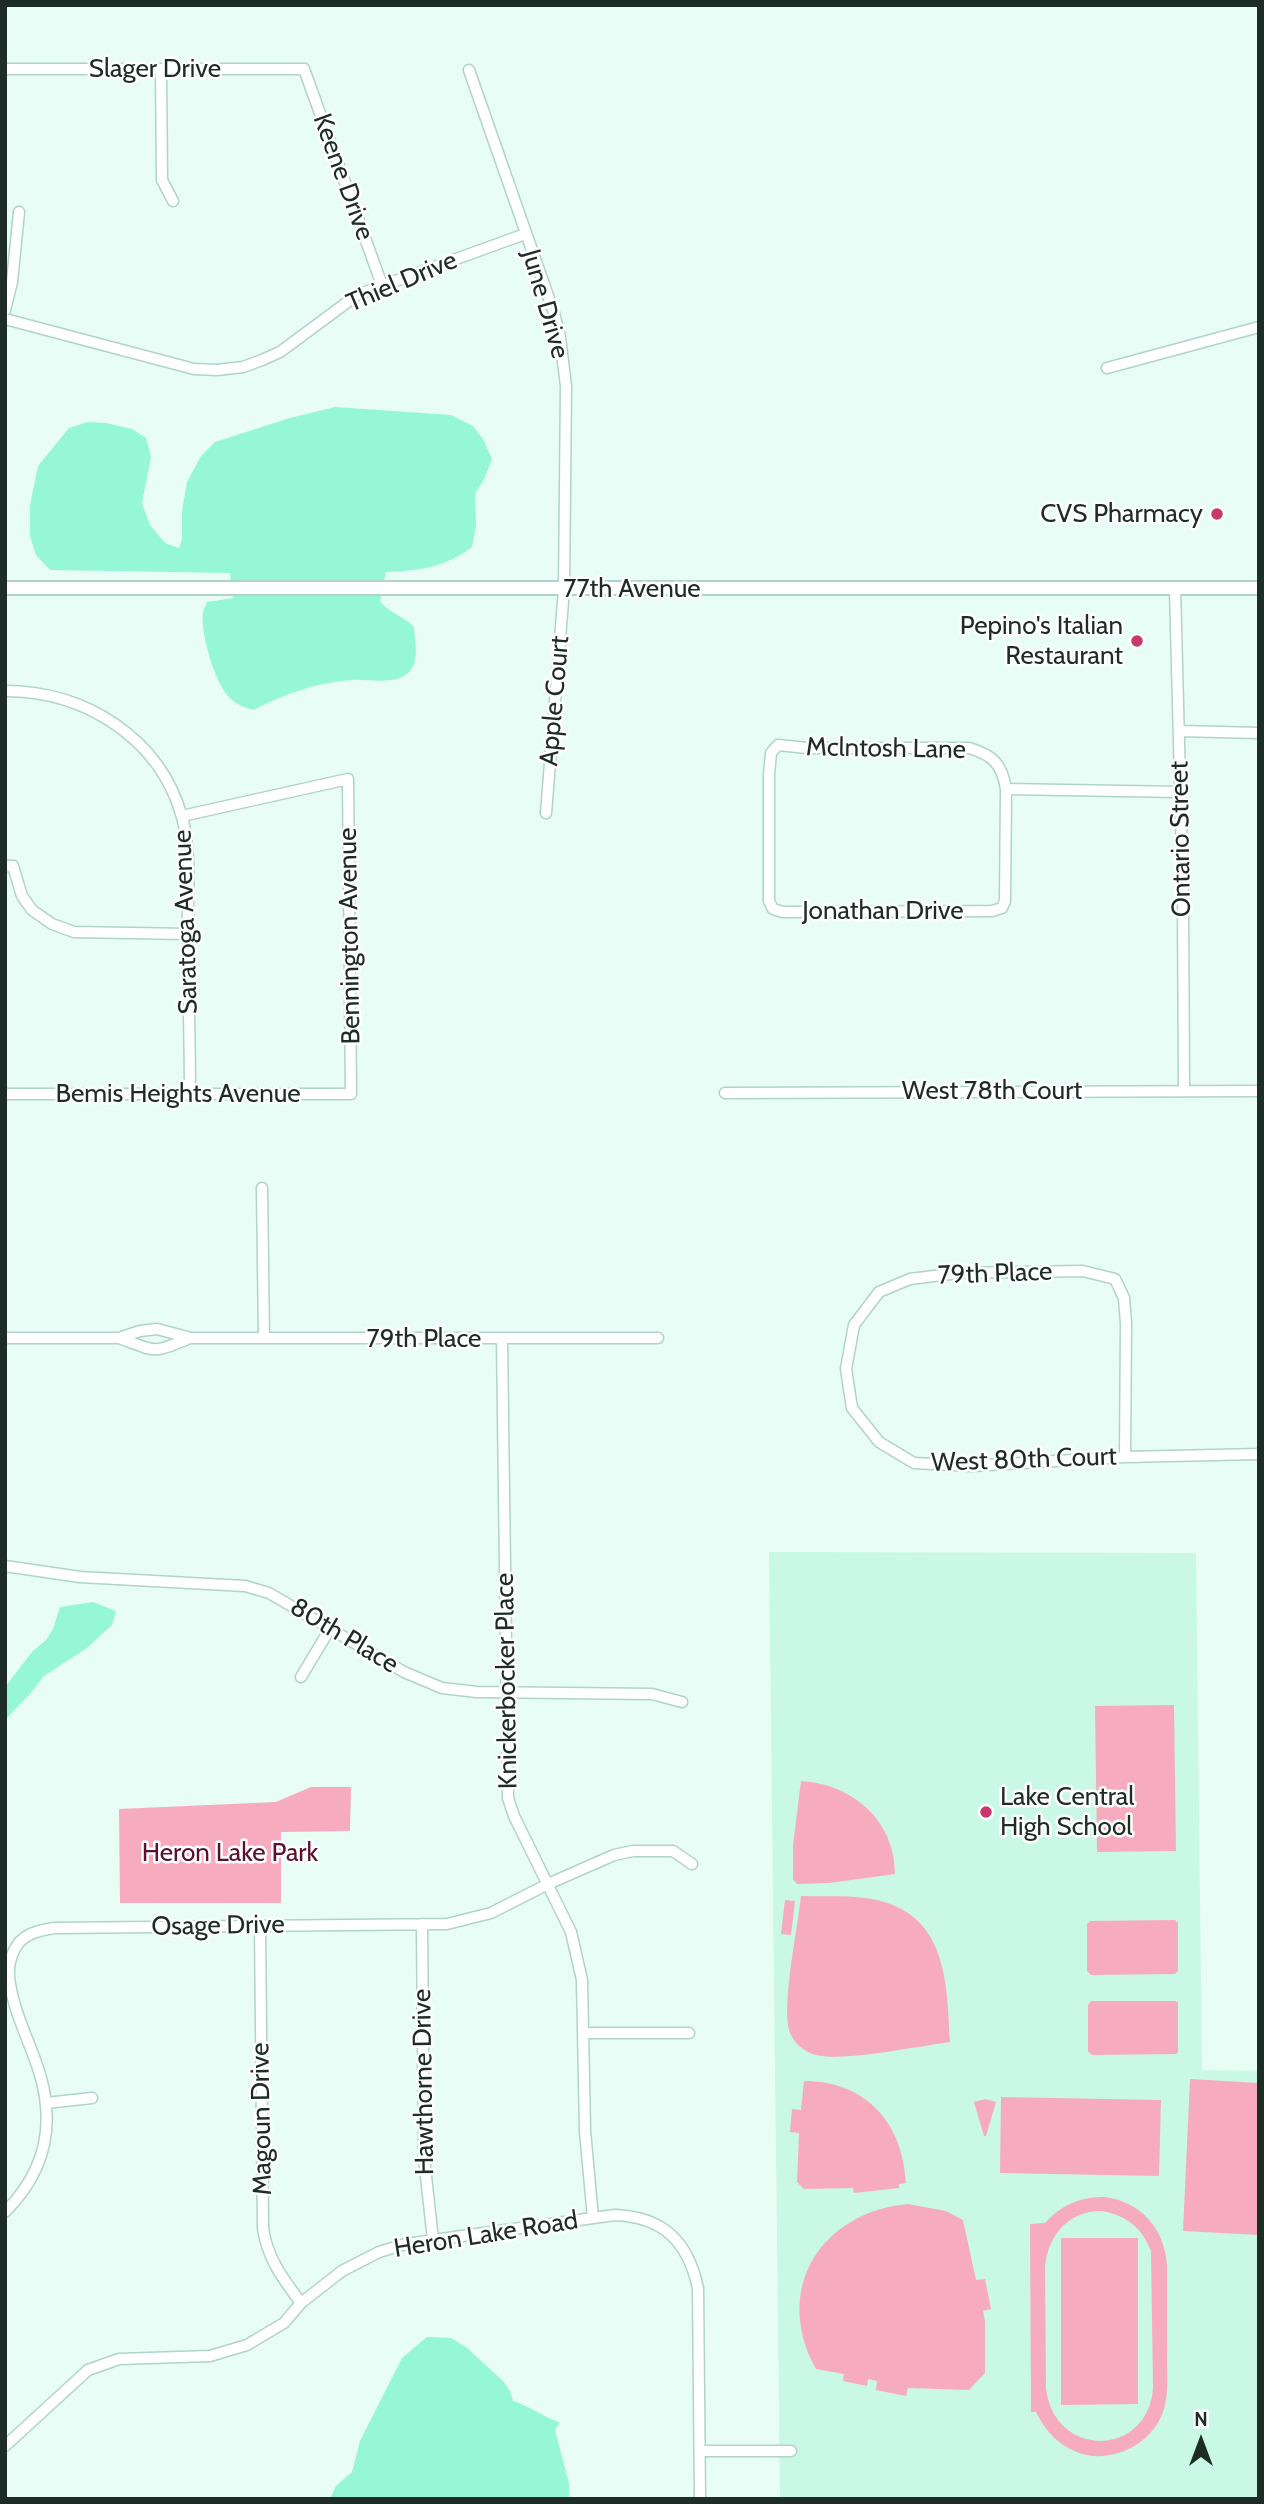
<!DOCTYPE html>
<html>
<head>
<meta charset="utf-8">
<style>
  body { margin:0 }
  #map { position:relative; width:1264px; height:2504px; overflow:hidden; background:#e7fdf5; font-family:Cabin,sans-serif }
  canvas { display:block }
  .frame { position:absolute; inset:0; border:7px solid #1e2c27; pointer-events:none }
  .north { position:absolute; left:1166px; top:2406px; width:70px; height:70px; -webkit-text-stroke:5px #fff; paint-order:stroke; rotate:0deg; font-size:19px; font-weight:700; line-height:28px; text-align:center; color:#1e2c27 }
  .north::after { content:''; display:block; margin:auto; width:24px; height:32px; background:#1e2c27; clip-path:polygon(50% 0,100% 100%,50% 72%,0 100%) }
</style>
</head>
<body>
<div id="map">
<canvas width="1264" height="2504"></canvas>
<div class="frame"></div>
<div class="north">N</div>
</div>
<script>
const ctx = document.querySelector('canvas').getContext('2d');
ctx.lineJoin = 'round';
function paint(path, color) {
  ctx.fillStyle = color;
  ctx.fill(path, 'evenodd');
}
function stroke(path, color, width, dash) {
  ctx.strokeStyle = color;
  ctx.lineWidth = width;
  ctx.lineCap = dash ? 'butt' : 'round';
  ctx.setLineDash(dash || []);
  ctx.stroke(path);
}
function drawText(font, color, halo, rows, align = 'center') {
  ctx.font = font + ' Cabin,sans-serif';
  ctx.lineWidth = 5;
  ctx.setLineDash([]);
  ctx.textBaseline = 'middle';
  ctx.strokeStyle = halo;
  ctx.fillStyle = color;
  for (const [text, x, y, turn = 0] of rows) {
    ctx.save();
    ctx.translate(x, y);
    ctx.rotate((+turn || 0) * Math.PI / 180);
    ctx.textAlign = isNaN(turn) ? turn : align;
    if (halo) ctx.strokeText(text, 0, 0);
    ctx.fillText(text, 0, 0);
    ctx.restore();
  }
}
paint(new Path2D(`
  M769 1552 1196 1553 1202 2070 1259 2071V2499H780Z`), '#caf8e6');
paint(new Path2D(`
  M1174 1705 1176 1851 1097 1852 1095 1706Z
  M801 1781C852 1784 895 1820 895 1874L829 1883 797 1884 793 1879V1845Z
  M311 1787H351L350 1831 281 1832V1903H120L119 1809 276 1802Z
  M801 1896C824 1897 849 1895 872 1899 947 1913 947 1982 950 2042 920 2046 842 2062 816 2055 802 2051 790 2040 788 2025 784 1992 797 1932 801 1896Z
  M785 1900 795 1901 791 1935 781 1934Z
  M1175 1920 1178 1923V1971L1175 1974 1091 1975 1087 1971V1924L1090 1921Z
  M1091 2001H1176L1178 2003V2052L1176 2054 1092 2055 1088 2052V2005Z
  M1190 2079 1259 2083V2235L1183 2231Z
  M804 2081C866 2081 903 2123 906 2183L899 2184V2188L854 2193 853 2188 804 2189 797 2182 799 2133 790 2132 792 2109 801 2110Z
  M1001 2097 1161 2100 1159 2176 1000 2173Z
  M985 2099 996 2102 986 2136H984L974 2102Z
  M1105 2197C1141 2202 1164 2228 1167 2264 1167 2294 1167 2325 1167 2356 1167 2373 1169 2392 1164 2409 1155 2439 1124 2458 1093 2456 1066 2453 1047 2435 1036 2412H1031L1030 2224 1045 2223C1061 2205 1081 2196 1105 2197ZM1103 2211C1127 2216 1142 2228 1151 2251L1153 2388C1148 2458 1054 2459 1046 2388L1045 2267C1048 2235 1069 2210 1103 2211Z
  M908 2204 946 2211 963 2220 976 2280 985 2279 991 2309 983 2311 985 2321V2373L969 2390 908 2388 906 2396 876 2390 877 2381 868 2379 867 2386 843 2381 844 2374 816 2369C772 2289 821 2212 908 2204Z
  M1061 2238H1138V2404L1061 2405Z`), '#f6acbe');
paint(new Path2D(`
  M335 407 451 415 473 426 483 439 492 459 484 479 475 494 476 526 472 547C446 567 418 571 386 572L380 601C388 613 403 615 414 627 415 641 420 663 408 673 394 686 367 678 350 680 315 683 285 694 253 710 244 707 235 704 229 697 215 683 200 632 203 613 203 609 206 606 207 602L233 598 230 573 50 570 36 555 30 536V505L38 466 69 428 88 422 106 423 132 429 146 438 151 457 142 503 150 525 165 543 179 548 182 539V511L187 482 201 456 215 442 290 418Z
  M93 1602 116 1611 112 1625 87 1648 44 1676 30 1694 5 1720V1687L32 1652 46 1640 53 1629 60 1607Z
  M427 2337 451 2338 467 2348 503 2381 510 2391 513 2401C525 2405 533 2410 545 2416 550 2419 555 2420 560 2423L555 2430 569 2483V2499H330L336 2486 352 2472 360 2441 402 2358Z`), '#95f7d5');
const minor = new Path2D(`
  M5 69H304L382 285
  M161 69 162 180 173 201
  M469 70 554 313 560 337 566 386 564 589 546 813
  M5 310 12 282 19 212
  M5 319 194 369 217 370 243 367 262 360 280 352 357 295 525 234
  M1107 368 1259 327
  M1175 588 1183 898 1184 1090
  M5 691C85 691 160 738 182 817 192 854 187 896 188 934 188 987 190 1041 190 1094
  M1179 731 1259 733
  M1006 789 1005 901 1002 908 992 911 783 912 773 909 769 901V774L771 753 778 745 807 748H969C993 755 1002 764 1006 789L1180 792
  M5 866H13L22 896 32 910 52 924 74 932 188 934
  M725 1093 1259 1091
  M5 1094H351L348 779 182 816
  M262 1188 264 1338
  M5 1338H119L140 1331 157 1329 191 1338H658
  M119 1338C158 1352 151 1354 190 1338
  M502 1339 508 1798 514 1816 571 1932 582 1980 585 2131 593 2218
  M1125 1457 1126 1323 1124 1298 1115 1279 1083 1271 958 1273 910 1279 879 1292 854 1325 846 1369 852 1408 879 1442 914 1463 971 1466 1125 1457 1259 1454
  M5 1566 80 1577 245 1586 269 1593 404 1672 442 1688 477 1692 652 1694 682 1702
  M301 1677 331 1627
  M422 1924 424 2158 433 2240
  M260 1925 263 2228C267 2258 283 2279 301 2303
  M583 2033H689
  M46 2103 92 2098
  M5 2212C34 2183 50 2147 46 2106 43 2061 13 2021 9 1976 8 1963 13 1946 24 1938 33 1931 44 1930 54 1928L447 1924 491 1913 548 1884 614 1855 633 1851H673L692 1864
  M5 2446 88 2370 119 2359 210 2356 247 2345 284 2323 301 2303 342 2271 379 2252 402 2245 433 2240 615 2215C664 2217 688 2242 698 2288L700 2499
  M700 2451H791`);
const tertiary = new Path2D(`
  M5 588H1259`);
stroke(minor, '#b0d4c7', 13);
stroke(tertiary, '#b0d4c7', 16);
stroke(minor, '#fff', 10);
stroke(tertiary, '#fff', 12);
for (const [x, y, r, color] of [
  [1217,514,7,"#c5396c"],
  [1137,641,7,"#c5396c"],
  [986,1812,7,"#c5396c"]
]) {
  const dot = new Path2D();
  dot.arc(x, y, r, 0, 2 * Math.PI);
  ctx.fillStyle = color;
  ctx.fill(dot);
  stroke(dot, '#fff', 2.5);
}
drawText('26px', '#1e2c27', '#fff', [
  ["Slager Drive",155,69],
  ["Keene Drive",343,177,70],
  ["Thiel Drive",402,282,-23],
  ["June Drive",545,304,74],
  ["77th Avenue",632,589],
  ["Apple Court",555,701,-85],
  ["Mclntosh Lane",886,749,1],
  ["Ontario Street",1181,839,-91],
  ["Jonathan Drive",883,911],
  ["Saratoga Avenue",186,922,-92],
  ["Bennington Avenue",350,936,-91],
  ["West 78th Court",992,1091],
  ["Bemis Heights Avenue",178,1094],
  ["79th Place",995,1274,-2],
  ["79th Place",424,1339],
  ["West 80th Court",1024,1460,-2],
  ["80th Place",344,1636,31],
  ["Knickerbocker Place",507,1681,-91],
  ["Osage Drive",218,1926,-1],
  ["Hawthorne Drive",424,2082,-91],
  ["Magoun Drive",262,2119,-91],
  ["Heron Lake Road",486,2235,-9]
]);
drawText('26px', '#1e2c27', '#fff', [
  ["CVS Pharmacy",1203,514],
  ["Pepino's Italian",1123,626],
  ["Restaurant",1123,656],
  ["Lake Central",1000,1797,"left"],
  ["High School",1000,1827,"left"]
], 'right');
drawText('26px', '#5b102d', '#fff', [
  ["Heron Lake Park",230,1853]
]);
</script>
</body>
</html>
